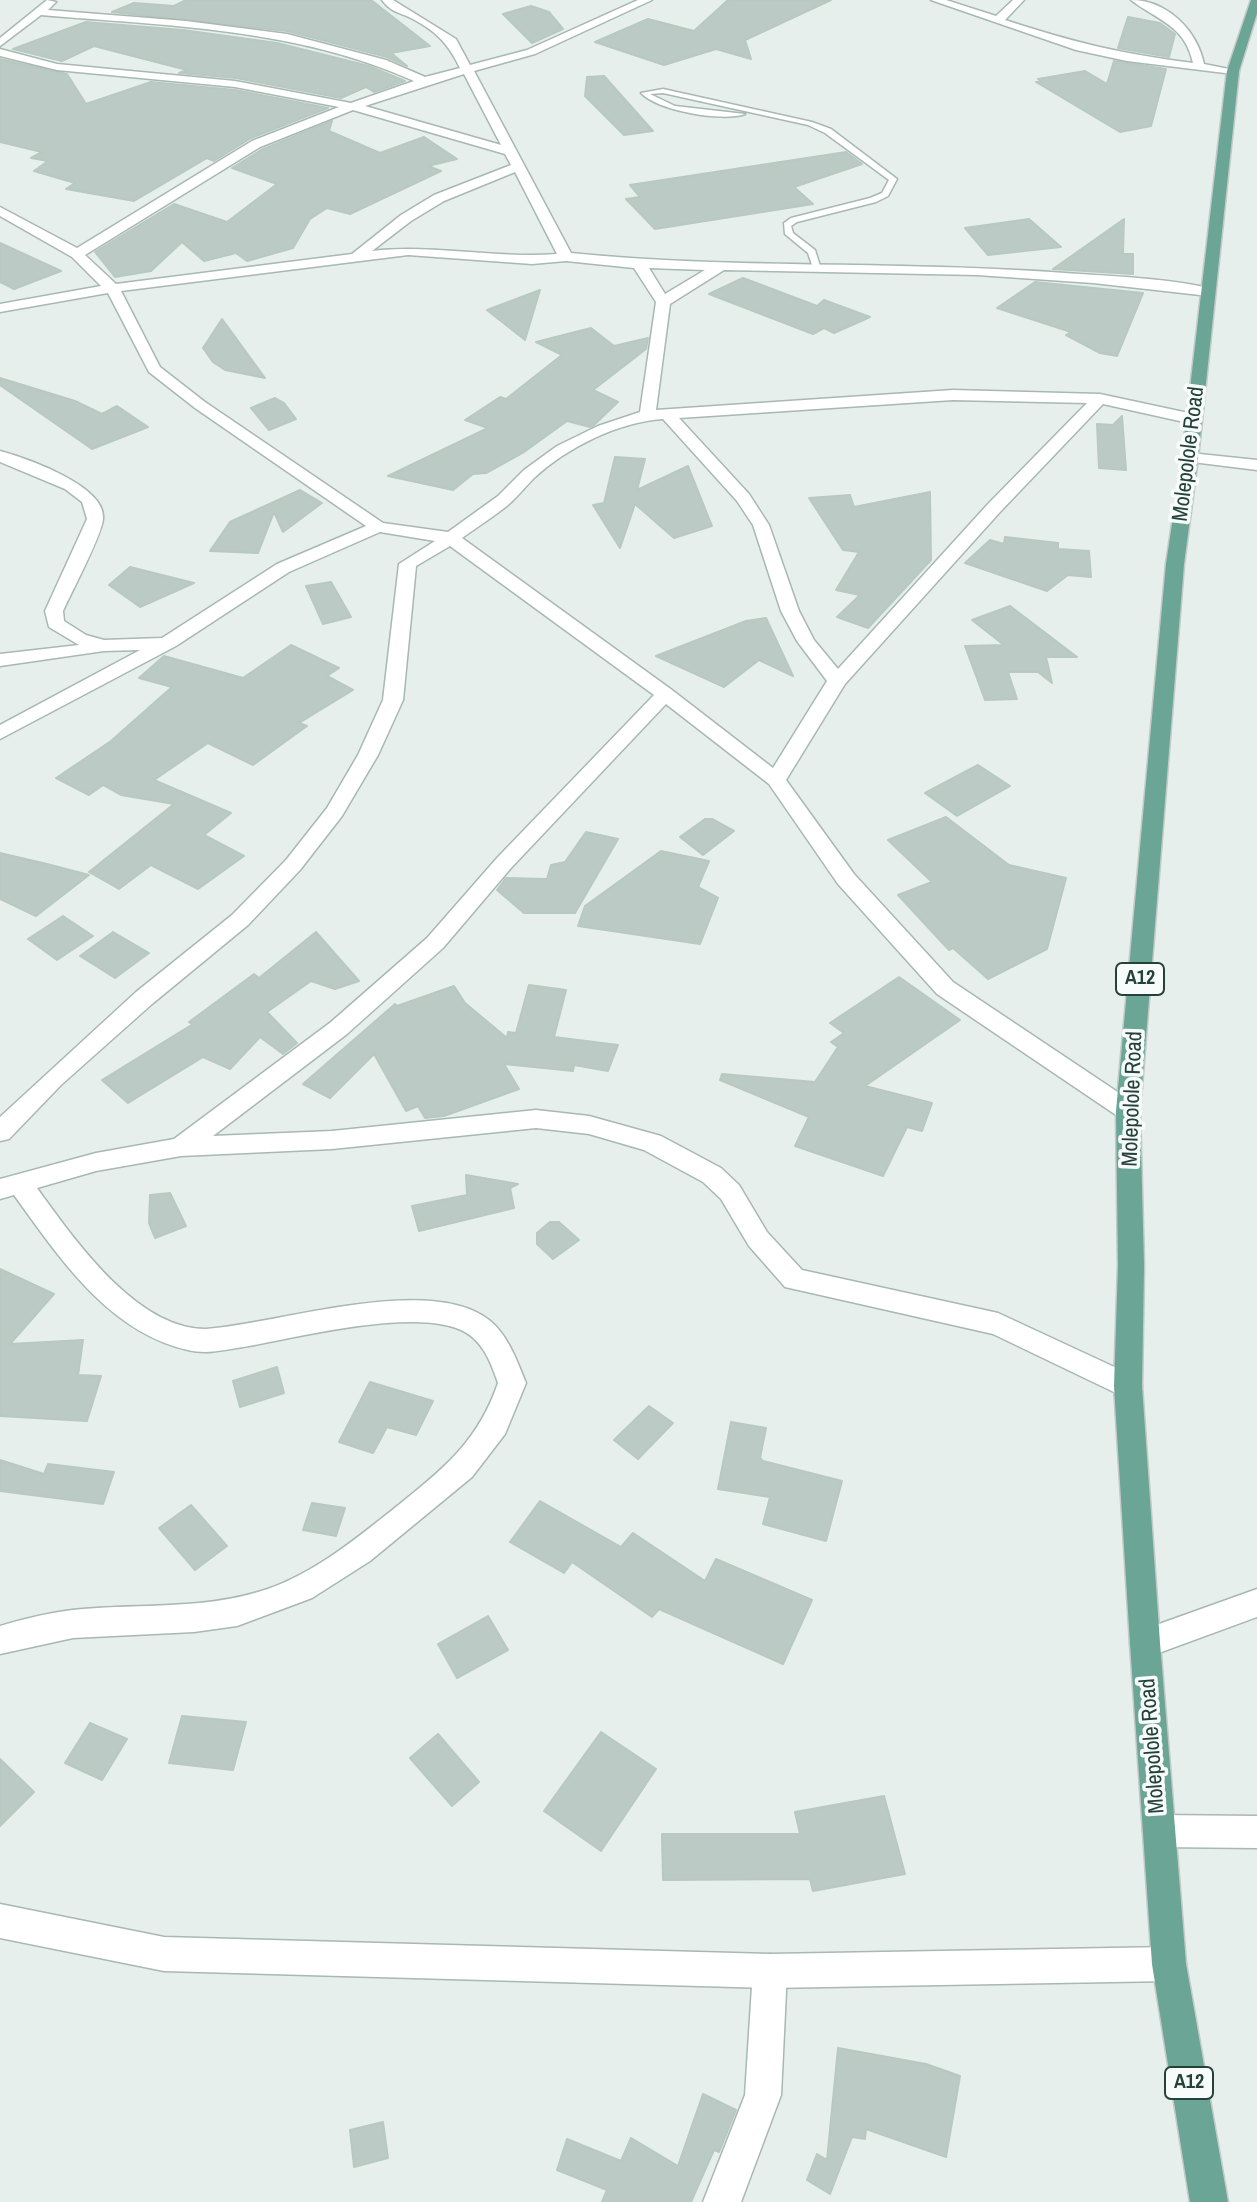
<!DOCTYPE html>
<html>
<head>
<meta charset="utf-8">
<style>
  body { margin:0 }
  canvas { display:block; background:#e6efeb }
</style>
</head>
<body>
<canvas width="1257" height="2202"></canvas>
<script>
const ctx = document.querySelector('canvas').getContext('2d');
ctx.lineJoin = 'round';
function paint(path, color) {
  ctx.fillStyle = color;
  ctx.fill(path, 'evenodd');
}
function stroke(path, color, width, dash) {
  ctx.strokeStyle = color;
  ctx.lineWidth = width;
  ctx.lineCap = dash ? 'butt' : 'round';
  ctx.setLineDash(dash || []);
  ctx.stroke(path);
}
function drawText(font, color, halo, rows, align = 'center') {
  ctx.font = font + ' "Archivo Narrow",sans-serif';
  ctx.lineWidth = 7;
  ctx.setLineDash([]);
  ctx.textBaseline = 'middle';
  ctx.strokeStyle = halo;
  ctx.fillStyle = color;
  for (const [text, x, y, turn = 0] of rows) {
    ctx.save();
    ctx.translate(x, y);
    ctx.rotate((+turn || 0) * Math.PI / 180);
    ctx.textAlign = isNaN(turn) ? turn : align;
    if (halo) ctx.strokeText(text, 0, 0);
    ctx.fillText(text, 0, 0);
    ctx.restore();
  }
}
const building = new Path2D(`
  M186 0H371L430 46 391 53 407 66 387 57 287 31 112 12 134 3 174 6Z
  M728 0H831L745 40 751 59 716 49 664 65 595 42 648 19 694 31Z
  M531 6 549 12 563 29 532 43 503 14Z
  M1128 17 1160 23 1175 34 1169 57 1118 48Z
  M86 22 183 30 277 43 369 66 405 81 374 92 366 87 341 98 236 78 179 73 187 70 94 46 62 61 13 49Z
  M0 59 67 74 86 104 151 82 235 90 328 108 251 138 214 161 207 158 134 201 66 189 75 183 34 171 48 161 31 158 42 152 0 142Z
  M1114 61 1166 69 1151 126 1120 132 1036 82H1042L1038 79 1085 71 1107 84Z
  M604 76 653 131 624 135 585 96 587 77Z
  M332 121 329 131 380 153 424 137 457 159 428 166 441 171 350 214 327 208 310 219 293 248 247 261 236 253 204 261 182 242 151 271 115 277 95 252 174 204 227 222 277 184 232 168 261 150Z
  M846 152 862 164 794 187 813 204 655 229 626 199 640 197 630 185Z
  M1029 219 1061 247 988 255 965 228Z
  M1124 219 1123 254H1133V274L1053 269Z
  M0 243 61 271 14 289 0 282Z
  M743 278 817 306 824 300 870 317 834 333 824 328 813 334 709 294Z
  M1035 282 1143 293 1117 356 1100 353 1066 335 1071 332 997 308Z
  M540 290 525 340 487 310Z
  M222 319 265 378 225 370 213 362 203 348Z
  M591 328 614 346 648 338 646 349 593 390 618 402 594 425 590 427 567 421 524 452 486 473 473 474 453 490 388 476 488 428 465 420 500 397 506 399 562 355 536 342Z
  M0 378 75 401 102 414 117 406 148 427 92 449 0 385Z
  M275 398 284 403 296 419 269 430 251 408Z
  M1122 416 1126 470 1099 468 1097 424 1113 425Z
  M615 457 645 459 637 490 688 466 712 526 674 538 635 504 620 548 593 505 604 503Z
  M300 490 322 503 283 532 274 512 258 553 210 551 230 522Z
  M930 492 931 560 868 628 837 617 860 595 836 590 859 552 843 550 809 498 850 495 854 507Z
  M1005 537 1058 543V549L1089 551 1091 577 1068 575 1047 591 965 563 990 540 1004 544Z
  M130 567 194 583 140 607 109 585Z
  M331 582 351 617 323 624 306 586Z
  M1010 606 1077 657H1046L1052 683 1038 672H1008L1017 699 985 700 965 646 1004 645 972 620Z
  M766 618 793 676 759 660 724 687 656 656 746 621Z
  M291 645 339 668 327 676 353 690 299 723 307 726 253 765 208 743 154 780 231 813 204 835 244 856 198 889 151 865 119 889 89 872 174 804 121 795 103 785 89 795 56 778 111 741 172 687 139 678 164 656 243 678Z
  M978 765 1010 786 957 816 925 793Z
  M946 817 1009 865 1066 878 1047 949 988 979 953 948 949 950 898 895 932 882 888 840Z
  M705 819H712L734 831 703 855 680 837Z
  M586 832 618 839 575 913H524L497 890 506 878 547 879 551 865 565 862Z
  M661 851 709 861 698 887 718 898 700 944 578 926 585 906Z
  M0 853 47 864 89 875 36 916 0 899Z
  M63 916 93 936 57 960 28 939Z
  M113 932 149 953 115 978 80 956Z
  M316 932 359 981 335 989 311 981 267 1012 297 1043 283 1054 260 1037 230 1069 203 1057 128 1103 102 1080 193 1024 189 1022 254 974 259 978Z
  M899 977 960 1020 865 1086 932 1103 922 1131 907 1127 883 1176 795 1146 809 1117 720 1080 722 1074 815 1082 838 1047 831 1042 844 1033 830 1023Z
  M529 985 566 990 554 1037 618 1045 608 1071 574 1065 573 1071 504 1064 519 1089 444 1116 425 1118 418 1106 406 1111 374 1054 330 1098 303 1084 395 1004 397 1006 454 986 465 1003 507 1038 508 1032 516 1033Z
  M466 1175 518 1184 510 1188 514 1208 419 1231 412 1206 467 1195Z
  M170 1193 186 1226 155 1238 149 1223 150 1195Z
  M550 1222H559L579 1240 553 1259 537 1244V1233Z
  M0 1269 54 1294 10 1344 83 1340 78 1375 101 1376 87 1421 0 1416Z
  M277 1367 284 1393 240 1407 233 1381Z
  M370 1382 433 1401 416 1435 387 1427 373 1453 339 1442Z
  M649 1406 673 1423 638 1459 614 1440Z
  M731 1422 766 1428 760 1458 763 1461 842 1481 826 1541 763 1524 770 1497 718 1489Z
  M0 1460 44 1474 48 1464 114 1472 103 1504 0 1491Z
  M540 1501 621 1547 633 1533 705 1581 716 1559 812 1600 783 1664 659 1609 652 1617 572 1562 564 1573 510 1542Z
  M312 1503 345 1508 336 1536 303 1530Z
  M191 1505 227 1546 195 1570 159 1528Z
  M488 1616 508 1650 457 1678 438 1644Z
  M182 1716 246 1722 233 1770 169 1763Z
  M90 1723 127 1739 102 1780 65 1763Z
  M601 1732 656 1769 601 1851 544 1811Z
  M438 1734 479 1782 452 1806 410 1758Z
  M0 1759 34 1792 0 1826Z
  M884 1796 905 1874 813 1891 810 1879 663 1880 662 1834H800L795 1812Z
  M838 2048 926 2064 960 2076 946 2157 866 2129 865 2139 852 2137 830 2194 807 2180 817 2154 827 2160Z
  M703 2094 736 2110 719 2152 714 2150 691 2202H602L607 2190 557 2170 567 2139 621 2161 631 2138 678 2166Z
  M383 2122 388 2158 354 2167 350 2130Z`);
paint(building, '#bbcac4');
stroke(building, '#b8c9c2', 2);
const service = new Path2D(`
  M663 89 812 122 831 129 897 179 888 196 876 202 797 222 791 226 793 233 815 250 820 266 813 268 808 253 785 234 784 223 791 218 870 198 882 193 889 180 825 133 808 125 663 93 650 94 675 106 745 114C723 122 658 111 641 93Z`);
const minor = new Path2D(`
  M47 0 56 2 48 10 186 21 287 34 386 60 425 77 460 68C448 43 435 30 409 17 397 12 390 11 382 0H393L456 39 470 65 527 50 638 0H652L535 54 474 71 571 253C730 269 891 261 1051 272 1104 276 1162 277 1214 289V295L1209 296 1093 283 977 275 724 270 670 304 656 410 953 390 1100 394 1193 414 1201 419 1193 424 1103 404 1000 512 845 684 786 780 854 874 953 982 1137 1105 1140 1111 1137 1117 1128 1120 1119 1117 937 994 838 884 769 784 666 704 511 868 443 948 347 1034 213 1136 332 1131 536 1110 589 1116 661 1136 721 1168 739 1185 767 1232 802 1270 998 1313 1138 1378 1142 1386 1138 1394 1128 1398 1118 1394 993 1334 785 1287 749 1246 721 1199 703 1182 644 1150 589 1134 536 1128 332 1149 181 1156 96 1171 37 1188C74 1239 136 1329 206 1329 278 1324 429 1273 489 1320 508 1335 517 1361 526 1383L505 1434 472 1477 370 1561 312 1598 237 1626 194 1632 73 1638 0 1654V1626C27 1618 55 1611 83 1609 141 1604 201 1609 258 1592 311 1577 358 1537 401 1503 446 1467 479 1439 498 1383 492 1366 486 1348 471 1336 431 1303 299 1337 249 1346 229 1349 208 1355 188 1350 108 1332 59 1257 14 1195L0 1199V1179L96 1153 174 1139 331 1022 427 938 497 858 654 695 450 546 416 566 403 700 378 755 342 816 300 870 248 925 152 1004 61 1085 9 1139 0 1141V1117L136 992 232 915 286 860 327 808 358 755 383 700 399 564 435 541 380 532 289 572 176 646 0 739V725L140 650 104 651 0 666V654L79 645 49 627 45 611 87 519 82 502 65 489 0 462V451C26 458 107 486 103 519 102 535 71 593 63 611L64 621 86 635 104 640 162 638 277 564 366 526 195 408 149 372 108 293 0 312V304L101 286 72 257 0 216V207L77 248 252 141 339 107 235 87 57 70 0 56V49L57 64 235 81 351 103 414 81C297 28 167 26 41 15L0 46V38ZM464 74 501 145 365 106ZM353 110 505 154 511 165 434 195 401 215 352 254 116 284 85 255 260 147ZM515 172 557 254C496 259 434 244 372 251L411 221 444 201ZM408 255 532 264 566 261 634 268 656 302 640 412 598 426 557 446 524 470 498 496 448 532 383 523 205 402 160 367 121 291ZM649 268 705 270 665 294ZM953 400 1087 403 988 504 838 669 814 640 799 611 769 525 749 494 679 418ZM663 419 737 501 753 525 781 611 797 641 827 681 773 768 672 690 462 538C477 527 493 517 508 505 517 497 525 487 534 478 566 448 618 422 663 419Z
  M931 0H946L996 16 1013 0H1024L1005 20C1072 42 1122 54 1193 63 1185 25 1157 20 1131 0 1167 0 1197 30 1204 64L1239 71 1233 74 1127 61 1076 50Z
  M1190 453 1257 460V470L1184 461 1182 458Z
  M1257 1589V1617L1145 1658 1134 1653 1130 1643 1134 1633Z
  M1159 1815 1257 1816V1848L1159 1847 1147 1843 1143 1831 1147 1819Z
  M770 1954 782 1959 787 1971 781 2095 741 2202H703L745 2095 753 1971 758 1959Z`);
const tertiary = new Path2D(`
  M0 1904 164 1937 770 1954 1169 1947 1181 1952 1186 1964 1181 1976 1169 1981 770 1988 164 1971 0 1938Z`);
const primary = new Path2D(`
  M1251 0H1257V13L1239 71 1198 458 1184 564 1140 1111 1144 1266 1142 1386 1160 1643 1186 1964 1228 2202H1190L1152 1964 1130 1643 1114 1386 1118 1266 1116 1111 1166 564 1182 458 1227 71Z`);
stroke(service, '#a8b8b2', 3);
stroke(minor, '#a8b8b2', 3);
stroke(tertiary, '#a8b8b2', 3);
stroke(primary, '#c2cac8', 3);
paint(service, '#fff');
paint(minor, '#fff');
paint(tertiary, '#fff');
paint(primary, '#6aa596');
for (const [x, y, w] of [
  [1140,979,48],
  [1189,2083,48]
]) {
  const box = new Path2D();
  box.roundRect(x - w / 2, y - 16, w, 32, 6);
  ctx.fillStyle = '#f7fbf9';
  ctx.fill(box);
  stroke(box, '#24423a', 2);
}
drawText('bold 20px', '#24423a', null, [
  ["A12",1140,979],
  ["A12",1189,2083]
]);
drawText('22px', '#24423a', '#f7fbf9', [
  ["Molepolole Road",1189,454,-83],
  ["Molepolole Road",1133,1099,-88],
  ["Molepolole Road",1153,1746,-94]
]);
</script>
</body>
</html>
